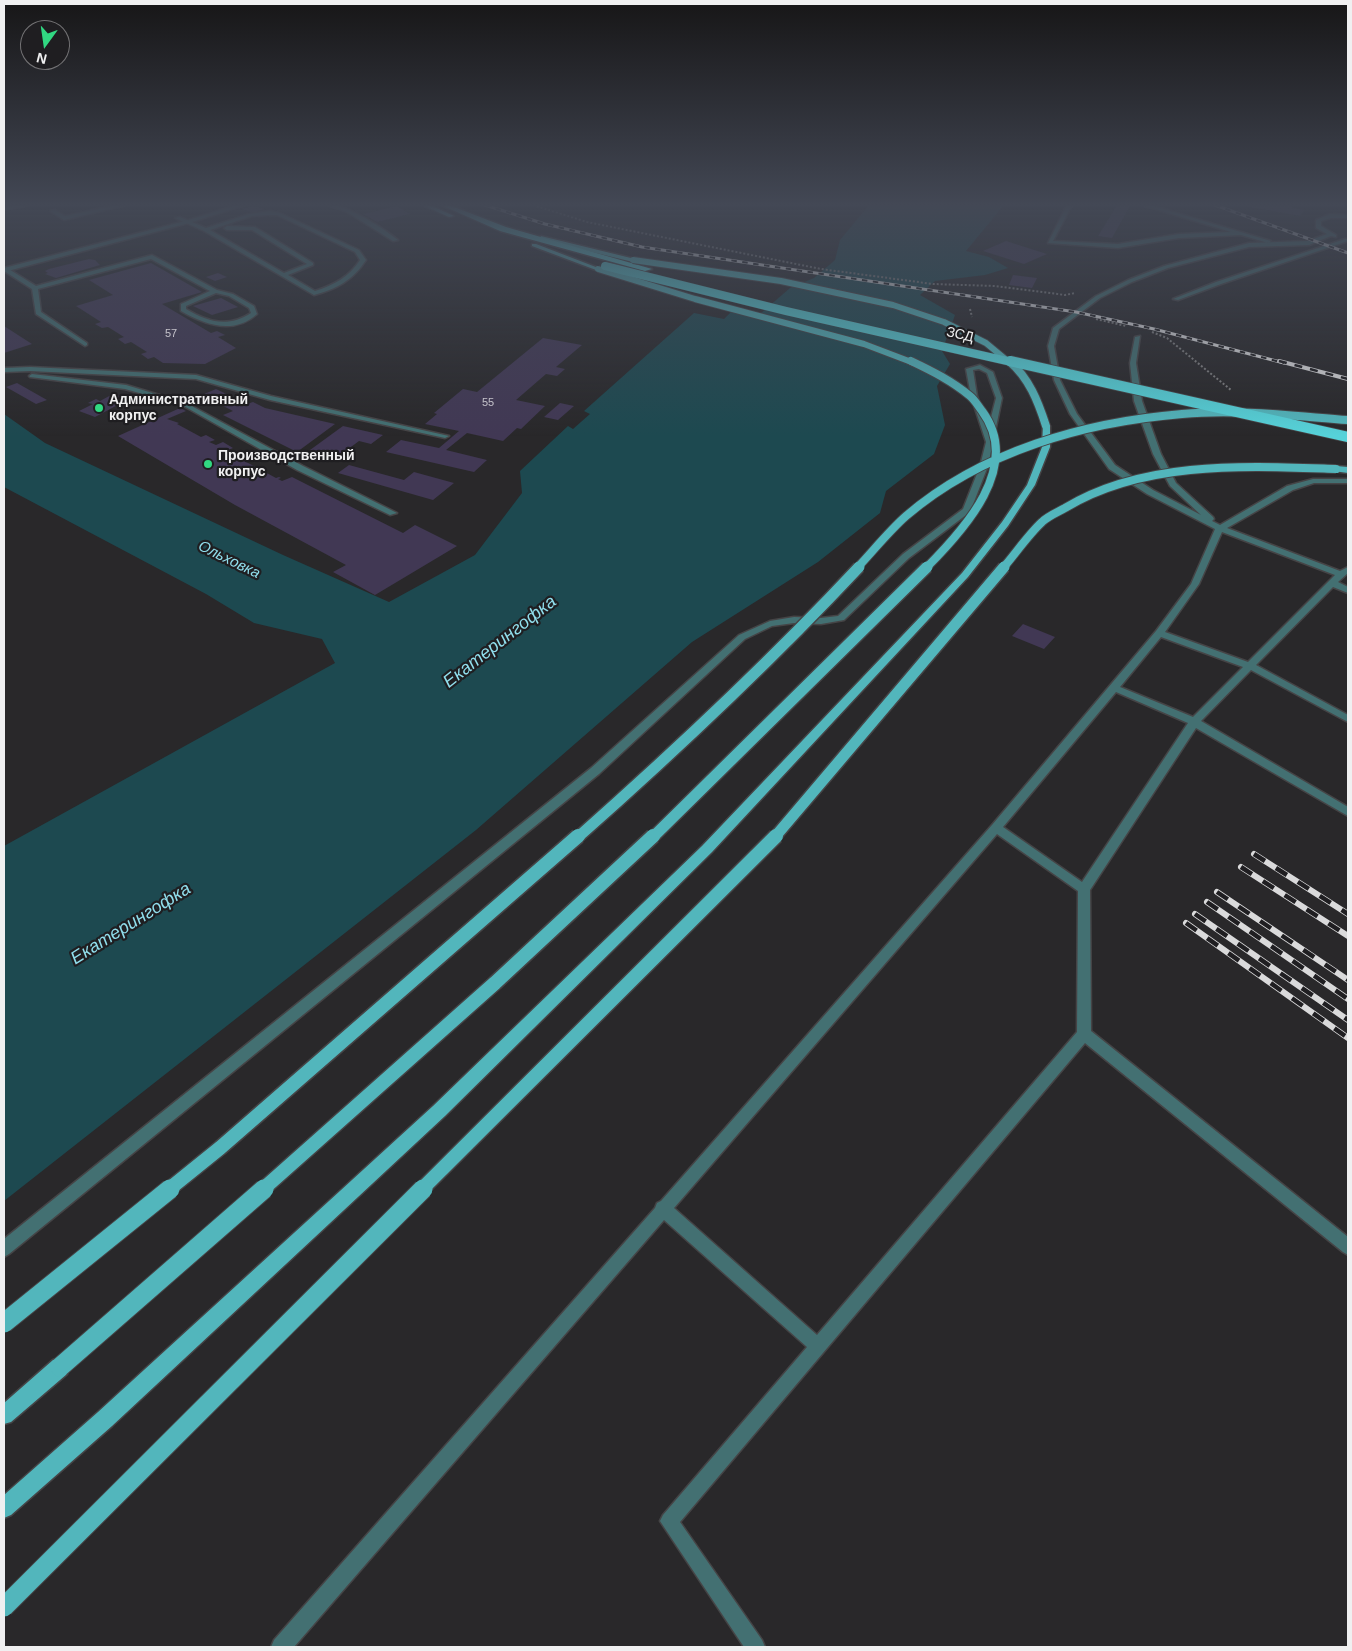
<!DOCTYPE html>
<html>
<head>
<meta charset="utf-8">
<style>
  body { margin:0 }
  #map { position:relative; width:1352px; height:1651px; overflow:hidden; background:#29282a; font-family:Arial,sans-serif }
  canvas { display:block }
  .frame { position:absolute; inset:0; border:5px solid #f0f0f1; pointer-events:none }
  .north { position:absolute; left:20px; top:20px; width:50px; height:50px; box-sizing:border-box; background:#1f1e21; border:1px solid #737274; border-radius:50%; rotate:194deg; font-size:14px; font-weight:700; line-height:20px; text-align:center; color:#f0f0f1 }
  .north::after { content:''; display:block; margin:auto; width:18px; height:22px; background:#31d882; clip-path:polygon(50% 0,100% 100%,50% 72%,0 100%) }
</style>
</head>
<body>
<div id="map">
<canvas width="1352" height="1651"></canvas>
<div class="frame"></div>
<div class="north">N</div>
</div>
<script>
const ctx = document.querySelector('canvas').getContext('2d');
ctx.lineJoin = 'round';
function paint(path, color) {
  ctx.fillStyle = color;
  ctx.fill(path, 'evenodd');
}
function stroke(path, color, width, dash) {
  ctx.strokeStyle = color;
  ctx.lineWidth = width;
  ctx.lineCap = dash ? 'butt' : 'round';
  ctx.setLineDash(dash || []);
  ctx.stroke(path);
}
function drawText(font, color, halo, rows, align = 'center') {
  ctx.font = font + ' Arial,sans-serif';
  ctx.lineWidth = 4.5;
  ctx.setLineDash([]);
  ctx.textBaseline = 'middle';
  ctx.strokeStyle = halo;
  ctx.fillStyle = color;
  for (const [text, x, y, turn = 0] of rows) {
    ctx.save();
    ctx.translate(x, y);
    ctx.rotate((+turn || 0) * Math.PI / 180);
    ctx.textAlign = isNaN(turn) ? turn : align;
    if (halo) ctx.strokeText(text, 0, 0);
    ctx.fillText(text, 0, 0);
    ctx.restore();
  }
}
paint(new Path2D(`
  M869 205H1004L966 251 989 257 1008 268 985 275 935 281 920 295 955 315 942 351 950 364 937 386 945 425 934 454 886 491 880 513 818 562 692 642 476 830 4 1201V846L335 663 322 639 254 623 206 594 4 487V414L45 443 283 555 389 602 475 555 522 493 520 471 568 426 573 429 590 414 584 411 694 313 724 319 731 312 760 314 790 288 814 278 835 260 840 240Z`), '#1d4950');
paint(new Path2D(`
  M1117 205 1130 206 1112 238 1098 236Z
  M1239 205H1293L1292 208 1304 210 1300 216Z
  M253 206 264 209 253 213 242 209Z
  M397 206 410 214 377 222 363 214Z
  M1006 241 1047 254 1024 264 983 251Z
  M89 259 95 260 100 265 56 278 45 274 48 273 45 271 49 269Z
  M151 263 202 292 162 304 211 333 217 331 225 335 218 337 236 348 205 364 163 363 154 357 148 359 141 354 147 352 131 342 125 344 118 339 124 337 108 327 102 328 95 324 101 322 76 306 113 295 89 280Z
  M218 273 227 277 215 281 206 277Z
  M1013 275 1037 278 1032 288 1009 285Z
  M221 298 238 307 212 315 193 306Z
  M4 326 32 344 4 353Z
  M543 338 582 345 556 367 565 369 557 376 546 374 516 400 545 406 521 429 517 428 503 441 467 433 446 450 487 460 474 472 386 452 401 440 439 448 459 431 425 424 437 414 434 413 463 389 477 392Z
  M17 383 47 400 36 404 6 387Z
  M216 389 247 404 253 402 265 408 335 424 297 452 223 415 233 411 202 395Z
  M113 394 129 399 95 417 79 411 93 404 88 403 96 399 100 401Z
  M560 403 574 406 558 420 544 417Z
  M180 408 186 411 167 419 179 423 177 424 201 437 206 435 215 440 209 442 216 445 223 442 233 448 226 451 276 478 279 477 281 478 278 479 282 481 292 477 403 533 415 525 457 546 375 595 333 572 346 565 235 505 118 436Z
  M343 426 383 435 371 444 359 441 339 456 310 450Z
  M349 465 404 480 414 472 454 483 433 500 338 473Z
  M1023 624 1055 637 1044 649 1012 636Z`), '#413854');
const lane = new Path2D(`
  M19 205H29L4 210V208Z
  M117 205H126L64 220 50 211 55 210 65 216Z
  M328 205C347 204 383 228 398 240L393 241 347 212Z
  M1067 205H1072L1053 241 1118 244 1179 234 1231 232 1142 205H1150L1271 241 1268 243 1241 235 1179 238 1118 248 1048 243Z
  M270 211 280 213 359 250 366 260C353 280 337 289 314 295L204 231 175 218 180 217 206 228 249 214ZM270 215H277L355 252 360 260C349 277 334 285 315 291L288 275 313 265V263L255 227 227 226 224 228 227 230H252L307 264 284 273 210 230 252 216Z
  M1330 214 1348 215V218H1331L1321 221V226L1336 235V237L1331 236 1309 245 1249 247 1168 268 1132 282 1100 298 1059 329 1054 346 1060 380 1077 414 1115 465 1153 490 1201 515 1170 486 1153 454 1134 401 1130 363 1135 337 1140 336 1136 363 1142 401 1161 454 1176 483 1213 517 1214 519 1212 521 1220 525 1287 486 1313 479H1348V483H1314L1293 490 1227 528 1340 571 1348 567V573L1338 582 1348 587V593L1333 587 1256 665 1348 715V722L1251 670 1201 721 1348 807V816L1196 728 1090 890 1091 1031 1348 1237V1255L1343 1252 1085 1043 680 1522 762 1640 765 1647H744L660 1521 663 1515 807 1347 664 1220 294 1647H271L274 1640 655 1208 657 1203 661 1201 992 825 1156 631 1191 584 1215 529 1147 494 1109 469 1070 414 1054 380 1048 346 1053 328 1096 296 1128 280 1164 266 1249 243 1308 241 1327 234 1316 228V220ZM1222 532 1335 575 1248 662 1165 632 1199 584ZM1161 637 1243 667 1193 717 1120 687ZM1116 692 1188 723 1082 882 1003 827ZM997 834 1078 891 1077 1032 817 1335 674 1208Z
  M1345 239H1348V241L1221 284 1178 300 1173 299 1216 282Z
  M152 255 217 290 233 294 254 306 257 314C234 335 205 325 181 311V304L210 291 151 259 38 289 41 312 87 343V345L85 346 36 314 32 289 4 271V268H7L36 286ZM216 293 229 296 249 308 251 313C228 328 208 322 186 309V306Z
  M980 365 993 372 1002 398 988 466 970 512 909 558 844 620 821 624 794 623 772 626 745 639 599 774 9 1254 4 1257V1239L591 768 739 635 770 621 794 617 821 618 838 616 903 554 963 509 980 466 986 442 971 396 966 369ZM979 369 987 373 996 398 988 429 977 396 973 370Z
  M30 367 196 375 271 396 449 436 445 438 270 400 196 379 30 371 4 372V368Z
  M32 374 126 385 186 403 303 466 397 513 390 515 297 470 182 405 125 389 30 377 29 376Z`);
const street = new Path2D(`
  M237 205H245L189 223 4 272V268L185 221Z`);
const primary = new Path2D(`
  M541 236 635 259 636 260 633 262 539 239Z
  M532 244H536L601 269 596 270 532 246Z
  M1043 424 1050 426V447L1035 485 1008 526 968 577 712 852 445 1116 112 1426 11 1515 4 1518V1495L98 1412 433 1106 702 846 962 573 1002 522 1027 485 1042 447Z
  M1336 466 1348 467V473L1333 471V467Z
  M60 1358 67 1360 69 1367 67 1374 11 1422 4 1424V1403L53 1360Z`);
const highway = new Path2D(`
  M422 205H430L454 216 449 217Z
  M441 205H449L506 227 652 269 645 271 500 231Z`);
stroke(lane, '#454446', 3);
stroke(street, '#454446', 3);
stroke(primary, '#454446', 3);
stroke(highway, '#454446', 3);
stroke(new Path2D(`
  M533 205 587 222 821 269 933 284 995 286 1065 295 1075 293
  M970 309 972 317
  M1096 319 1126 326
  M1152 332 1167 338 1231 390`), '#7e7e7f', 2, [2, 2]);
paint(lane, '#437072');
paint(street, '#437072');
paint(primary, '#52b6bc');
paint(highway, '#56d2d9');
const railFar2 = new Path2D(`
  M485 205 545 224 642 247 1076 312 1154 329 1284 363
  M1215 205 1348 253`);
const railFar1 = new Path2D(`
  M1279 361 1348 379`);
const rail = new Path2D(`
  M1254 854 1348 914
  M1241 867 1348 936
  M1217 892 1348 980
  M1207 902 1348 999
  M1195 914 1348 1020
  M1186 923 1348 1038`);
stroke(railFar2, '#dadadb', 3);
stroke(railFar1, '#dadadb', 4);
stroke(rail, '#dadadb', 6);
stroke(railFar2, '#1f1e21', 2, [5.5]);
stroke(railFar1, '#1f1e21', 2.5, [8]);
stroke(rail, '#1f1e21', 4.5, [13]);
const primaryBridgeFar4 = new Path2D(`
  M633 260 781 281 893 305 944 322 986 343 1010 363
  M598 269 695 299 864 344 914 363`);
const primaryBridgeFar3 = new Path2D(`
  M911 361C932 371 952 381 970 396 975 400 978 406 982 411 1023 466 964 530 926 568
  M1009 361C1029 378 1038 401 1046 426
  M857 568C873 551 889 531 906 516 982 451 1085 422 1182 414 1237 409 1293 416 1348 420
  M1003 568C1016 553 1028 535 1042 522 1048 516 1058 512 1065 508 1144 460 1247 466 1336 469`);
const primaryBridgeFar2 = new Path2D(`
  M577 838C673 753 771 661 859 567
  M652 838 927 567
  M774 838 1004 567`);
const primaryBridgeFar1 = new Path2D(`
  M168 1190 220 1148 578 836
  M262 1190 495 983 653 836
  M421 1190 776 836`);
const primaryBridge = new Path2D(`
  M4 1323 170 1189
  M60 1367 264 1189
  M4 1607 423 1189`);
const highwayBridgeFar1 = new Path2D(`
  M605 266 786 311 1016 363`);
const highwayBridge = new Path2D(`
  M1010 361 1348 437`);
stroke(primaryBridgeFar4, '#454446', 8, []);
stroke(primaryBridgeFar3, '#454446', 10, []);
stroke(primaryBridgeFar2, '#454446', 14, []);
stroke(primaryBridgeFar1, '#454446', 17, []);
stroke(primaryBridge, '#454446', 21, []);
stroke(highwayBridgeFar1, '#454446', 9, []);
stroke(highwayBridge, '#454446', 12, []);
stroke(primaryBridgeFar4, '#52b6bc', 6);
stroke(primaryBridgeFar3, '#52b6bc', 8);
stroke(primaryBridgeFar2, '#52b6bc', 11);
stroke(primaryBridgeFar1, '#52b6bc', 14);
stroke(primaryBridge, '#52b6bc', 19);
stroke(highwayBridgeFar1, '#56d2d9', 8);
stroke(highwayBridge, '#56d2d9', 10);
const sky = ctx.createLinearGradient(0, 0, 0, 436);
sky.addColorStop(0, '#171617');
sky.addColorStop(0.47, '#434855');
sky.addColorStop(1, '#43485500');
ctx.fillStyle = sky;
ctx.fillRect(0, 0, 1352, 436);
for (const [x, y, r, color] of [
  [99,408,5,"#31d882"],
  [208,464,5,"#31d882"]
]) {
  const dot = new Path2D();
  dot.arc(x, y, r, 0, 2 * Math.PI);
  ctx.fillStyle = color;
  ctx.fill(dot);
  stroke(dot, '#1f1e21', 2);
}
drawText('11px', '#c4c2ca', null, [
  ["57",171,334],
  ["55",488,403]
]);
drawText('14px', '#f0f0f1', '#1f1e21', [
  ["ЗСД",960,335,13]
]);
drawText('bold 14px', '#f0f0f1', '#1f1e21', [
  ["Административный",109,400],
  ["корпус",109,416],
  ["Производственный",218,456],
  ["корпус",218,472]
], 'left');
drawText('italic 15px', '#90deec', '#1f1e21', [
  ["Ольховка",229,560,26]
]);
drawText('italic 18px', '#90deec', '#1f1e21', [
  ["Екатерингофка",500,642,-38],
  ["Екатерингофка",131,924,-32]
]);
</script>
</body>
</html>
